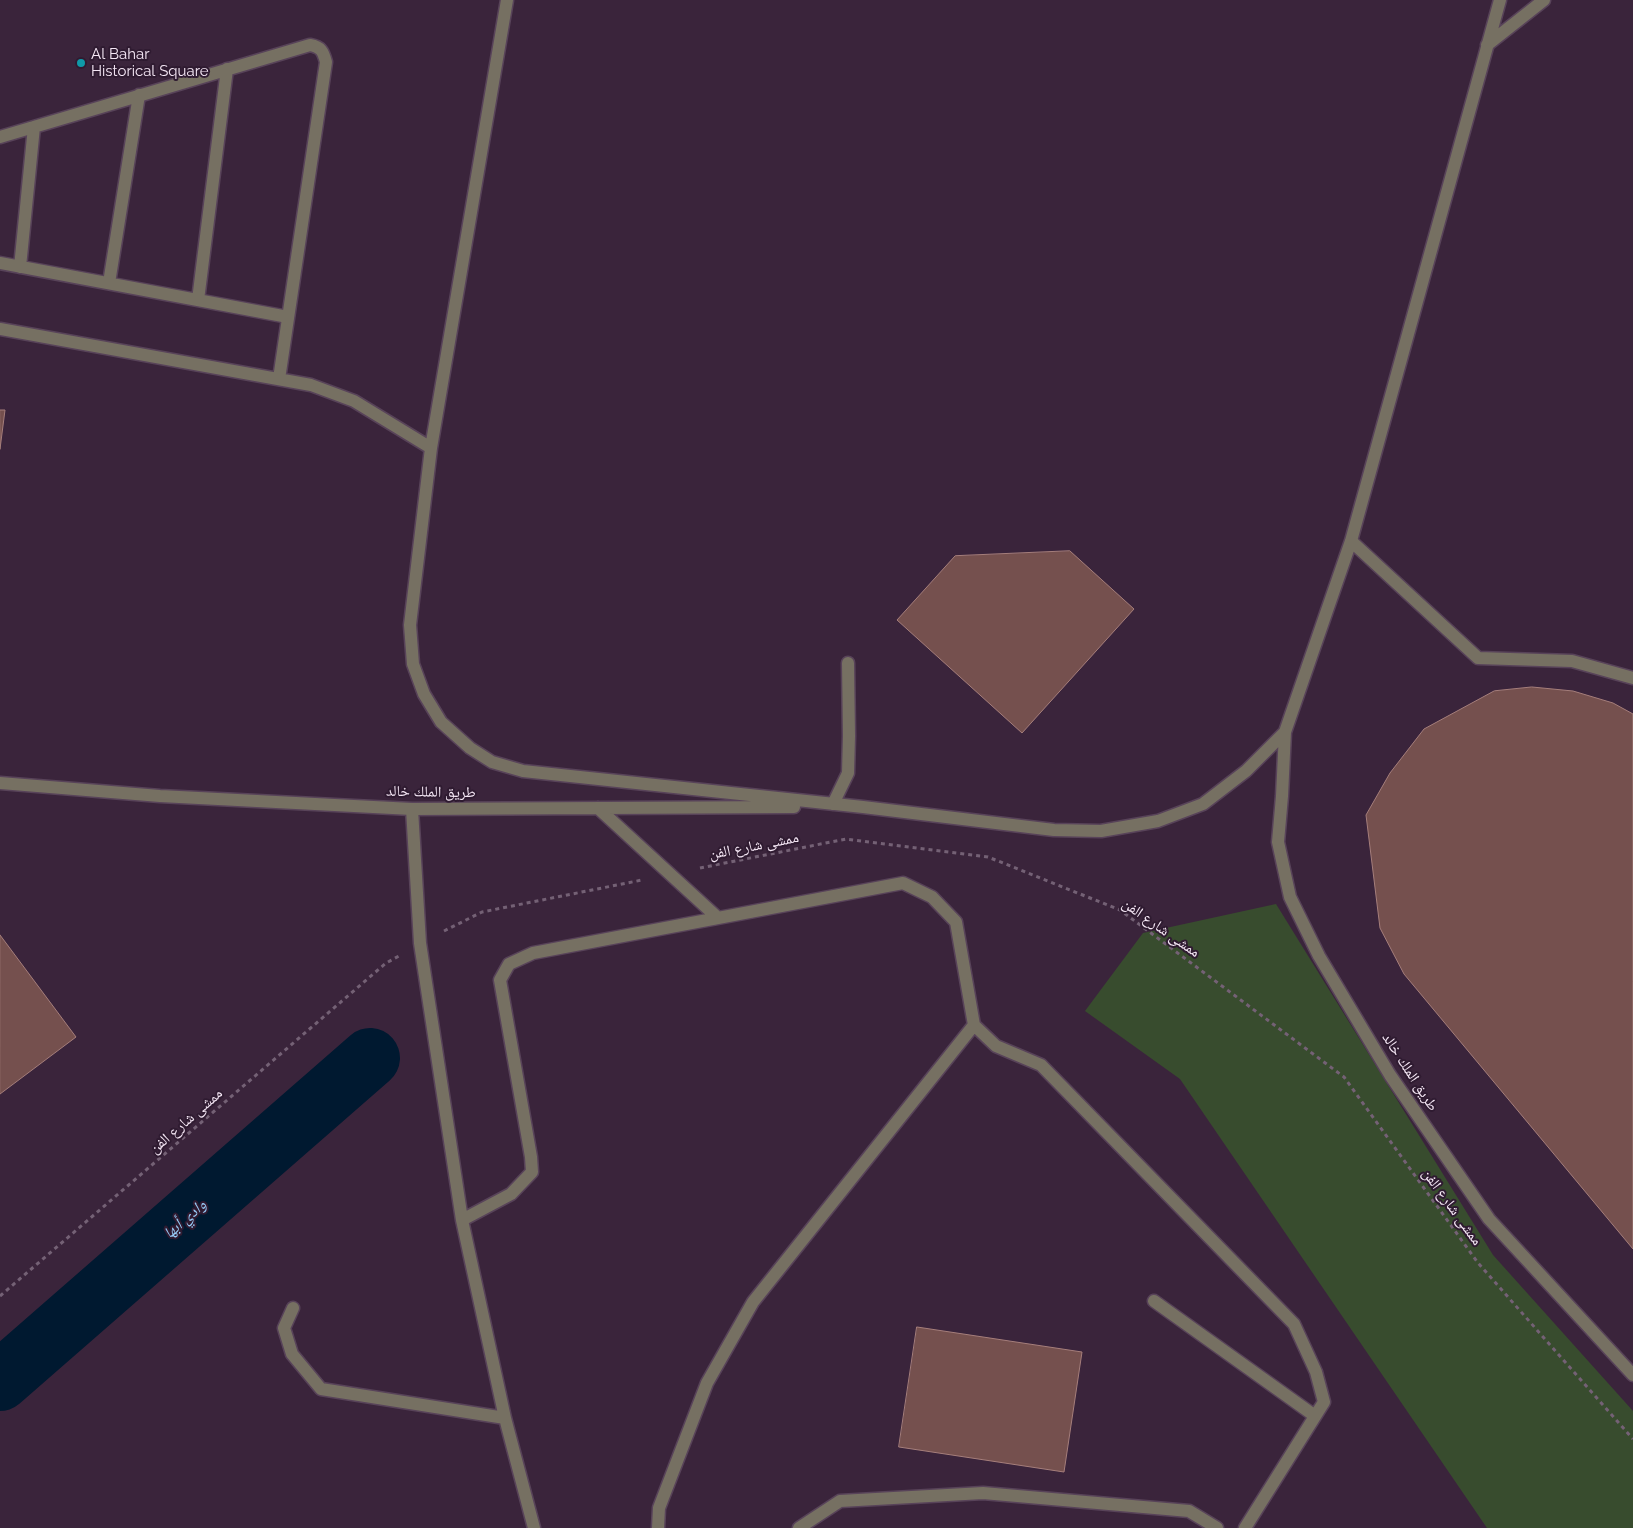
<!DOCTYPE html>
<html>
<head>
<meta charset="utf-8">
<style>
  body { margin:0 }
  canvas { display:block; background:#3a243b }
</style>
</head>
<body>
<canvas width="1633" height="1528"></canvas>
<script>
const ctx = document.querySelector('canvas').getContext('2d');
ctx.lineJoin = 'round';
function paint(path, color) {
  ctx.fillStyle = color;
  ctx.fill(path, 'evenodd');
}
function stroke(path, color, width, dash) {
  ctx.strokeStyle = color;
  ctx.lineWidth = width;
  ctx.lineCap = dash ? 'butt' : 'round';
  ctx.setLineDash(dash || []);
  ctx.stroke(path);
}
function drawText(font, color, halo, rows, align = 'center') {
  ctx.font = font + ' Raleway,"Noto Naskh Arabic",sans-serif';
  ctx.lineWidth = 4;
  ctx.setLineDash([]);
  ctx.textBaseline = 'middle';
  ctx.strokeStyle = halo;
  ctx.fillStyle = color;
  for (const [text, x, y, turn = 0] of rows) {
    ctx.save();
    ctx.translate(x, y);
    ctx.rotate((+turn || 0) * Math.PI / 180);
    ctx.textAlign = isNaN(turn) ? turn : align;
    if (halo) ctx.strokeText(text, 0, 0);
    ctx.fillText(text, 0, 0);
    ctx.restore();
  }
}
paint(new Path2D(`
  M1276 904 1493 1255 1633 1411V1528H1487L1180 1079 1085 1011 1143 933Z`), '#384c2e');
stroke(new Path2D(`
  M0 1381 370 1058`), '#001930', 60);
const building = new Path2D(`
  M0 410H5L0 449Z
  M1070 551 1134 609 1022 733 897 620 955 556Z
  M1532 687 1573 691 1613 703 1633 714V1249L1404 974 1380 928 1366 815 1390 773 1424 729 1494 691Z
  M0 935 76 1037 0 1094Z
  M917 1327 1082 1352 1064 1472 899 1447Z`);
paint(building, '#75504e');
stroke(building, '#a57e7b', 1);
const minor = new Path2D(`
  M507 0 431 448 410 625 413 664 424 694 441 722 470 748 492 762 523 771 863 807 1054 830 1101 831 1158 821 1203 804 1246 771 1285 732 1351 541 1500 0
  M1487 45 1544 0
  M0 137 310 45C321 47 323 51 326 62L279 379
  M0 263 288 317
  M20 267 34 127
  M109 283 139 95
  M198 300 227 69
  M0 329 311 385 354 401 431 448
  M1351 541 1478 658 1572 661 1633 678
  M1285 732 1282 796 1278 842 1290 897 1319 956 1390 1075 1489 1219 1633 1375
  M0 783 160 796 412 809 794 807
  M833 804 848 773 849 736 848 663
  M598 808 718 918
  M412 809 420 943 462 1220 505 1418 534 1528
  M462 1220 511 1194 532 1172 531 1157 500 980 509 964 533 953 903 883 932 897 956 922 974 1025 996 1046 1041 1065 1294 1324 1316 1372 1324 1402 1245 1528
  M1154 1301 1315 1416
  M293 1308 284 1328 292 1354 321 1389 505 1418
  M658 1528 659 1508 707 1383 753 1302 974 1025
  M799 1528 840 1501 983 1493 1189 1511 1217 1528`);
stroke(minor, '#584359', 15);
stroke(new Path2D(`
  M700 868 846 839 988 857 1120 910 1344 1077 1478 1263 1633 1439
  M444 931 482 912 642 880
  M0 1296 386 963 399 956`), '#746175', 3, [4, 4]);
stroke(minor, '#767062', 12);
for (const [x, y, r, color] of [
  [81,63,5,"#0f9aa8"]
]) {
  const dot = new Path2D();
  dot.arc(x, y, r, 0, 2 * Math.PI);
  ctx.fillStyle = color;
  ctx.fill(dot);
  stroke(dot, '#2f1b31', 2);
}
drawText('15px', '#f5e7f5', '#2f1b31', [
  ["Al Bahar",91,54],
  ["Historical Square",91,71]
], 'left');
drawText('15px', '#f5e7f5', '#2f1b31', [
  ["طريق الملك خالد",431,792,1],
  ["ممشى شارع الفن",754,846,-11],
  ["ممشى شارع الفن",1161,928,35],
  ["طريق الملك خالد",1410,1072,57],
  ["ممشى شارع الفن",186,1121,-41],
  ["ممشى شارع الفن",1452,1207,54]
]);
drawText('italic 16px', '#97cbf7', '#2f1b31', [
  ["وادي أبها",185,1219,-41]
]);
</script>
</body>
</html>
